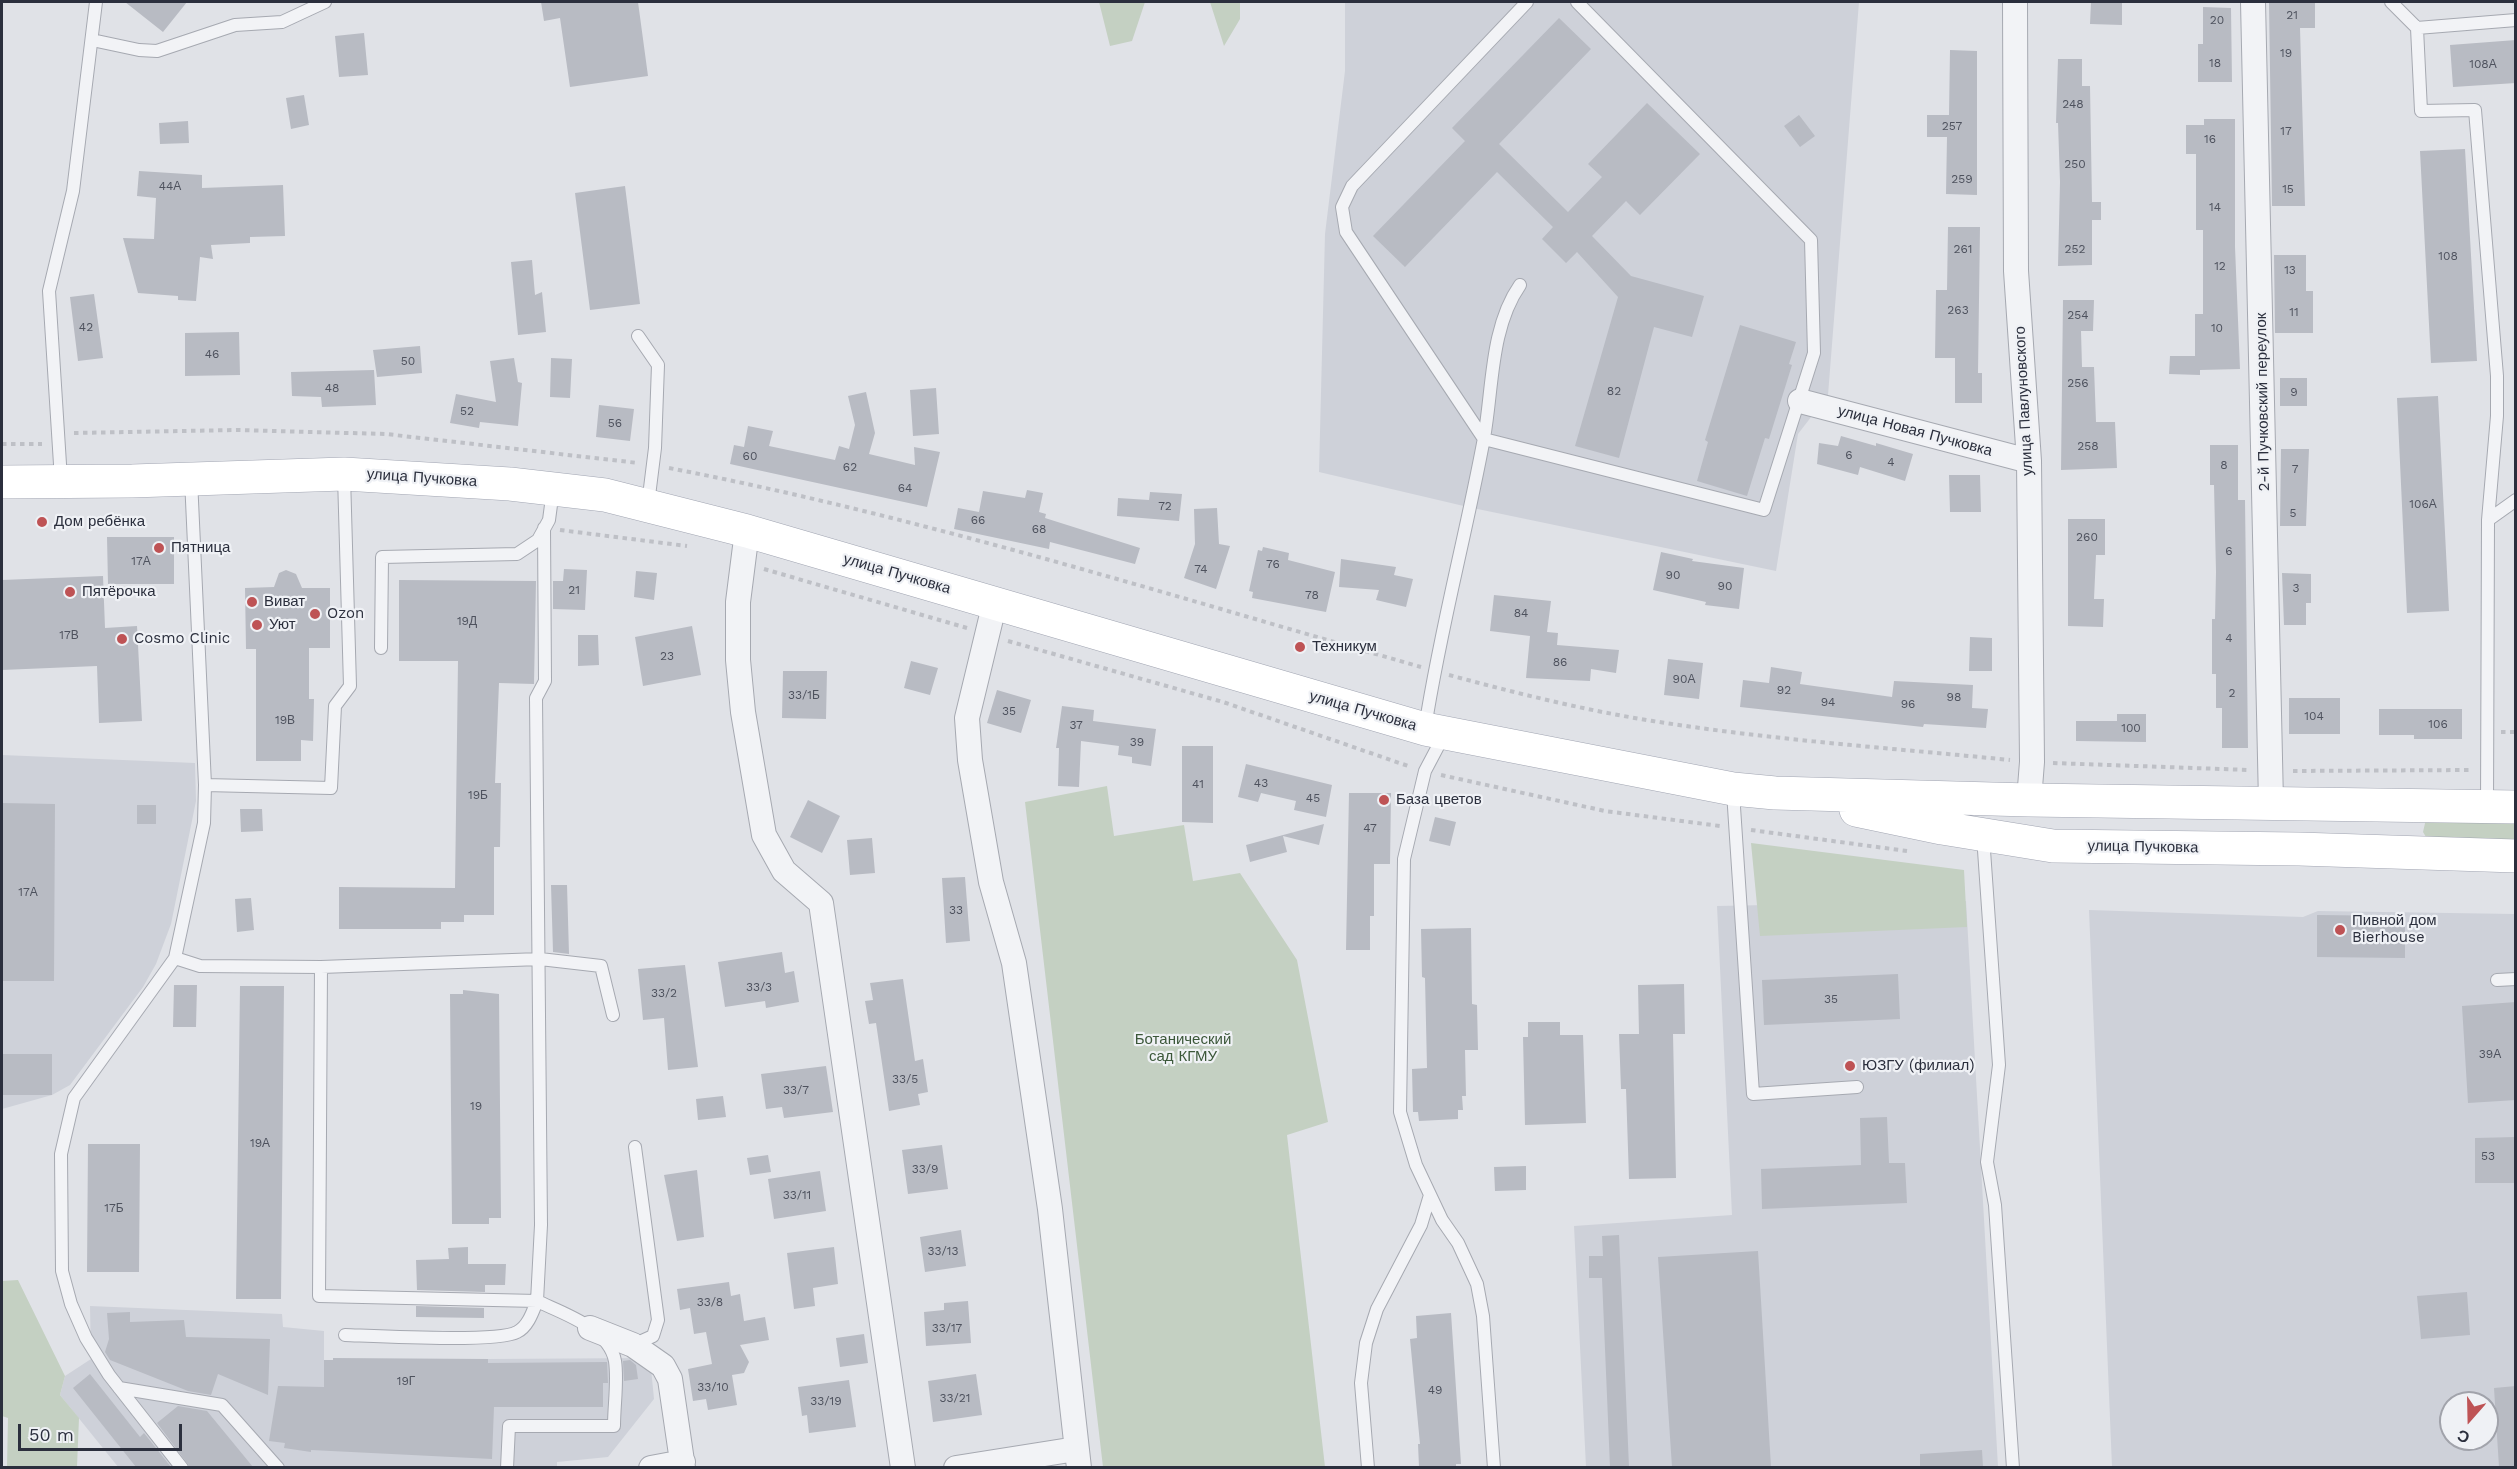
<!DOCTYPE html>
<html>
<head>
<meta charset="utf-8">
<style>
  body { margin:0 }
  #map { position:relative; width:2517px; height:1469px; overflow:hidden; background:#e0e2e7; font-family:"Work Sans",sans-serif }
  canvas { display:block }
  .frame { position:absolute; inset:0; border:3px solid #2b2f3d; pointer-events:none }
  .north { position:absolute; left:2439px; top:1391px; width:60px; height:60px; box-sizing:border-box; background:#eff1f5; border:2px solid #a1a3ab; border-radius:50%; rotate:200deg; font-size:16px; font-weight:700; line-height:24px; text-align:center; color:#2b2f3d }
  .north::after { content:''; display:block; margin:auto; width:21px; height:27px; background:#be5355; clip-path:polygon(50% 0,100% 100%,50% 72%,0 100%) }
  .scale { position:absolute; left:18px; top:1424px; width:164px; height:27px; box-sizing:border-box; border:3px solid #2b2f3d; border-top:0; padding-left:8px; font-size:18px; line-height:21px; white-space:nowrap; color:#2b2f3d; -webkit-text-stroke:4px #eff1f5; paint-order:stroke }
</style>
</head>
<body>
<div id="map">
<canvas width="2517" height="1469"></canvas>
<div class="frame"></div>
<div class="north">С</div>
<div class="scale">50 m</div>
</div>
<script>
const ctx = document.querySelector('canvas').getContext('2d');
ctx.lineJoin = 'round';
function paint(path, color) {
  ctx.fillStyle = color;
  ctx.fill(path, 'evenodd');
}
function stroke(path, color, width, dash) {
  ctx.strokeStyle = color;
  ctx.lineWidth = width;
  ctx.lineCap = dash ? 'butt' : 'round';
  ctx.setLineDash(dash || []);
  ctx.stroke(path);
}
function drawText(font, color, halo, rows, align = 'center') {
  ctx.font = font + ' "Work Sans",sans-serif';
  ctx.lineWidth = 4.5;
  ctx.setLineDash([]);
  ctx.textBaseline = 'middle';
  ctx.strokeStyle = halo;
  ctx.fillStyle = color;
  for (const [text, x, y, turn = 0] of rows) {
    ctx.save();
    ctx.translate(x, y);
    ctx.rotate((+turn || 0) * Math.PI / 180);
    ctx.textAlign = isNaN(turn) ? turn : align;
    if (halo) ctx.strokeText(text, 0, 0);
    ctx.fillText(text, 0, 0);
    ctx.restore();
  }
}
paint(new Path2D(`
  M1345 2H1859L1828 395 1798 434 1776 571 1468 507 1319 472 1325 234 1345 71Z
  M2 755 195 763 196 801 171 924 156 964 143 987 70 1085 52 1095 2 1109Z
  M1966 901 1998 1467H1586L1574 1226 1732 1215 1717 906Z
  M2089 910 2303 917 2318 911 2515 914V1467H2112ZM2451 1403H2487V1439H2451Z
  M90 1306 282 1314 283 1327 324 1331V1402L487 1405 488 1359 650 1358 654 1399 608 1457 557 1462V1467L119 1468 60 1395 65 1376 91 1359Z`), '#ced1d9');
paint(new Path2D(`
  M1099 2H1145L1132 41 1110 46Z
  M1210 2H1240V19L1224 46Z
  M1107 786 1114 836 1184 825 1193 881 1240 873 1297 960 1328 1122 1287 1135 1325 1467H1103L1025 802Z
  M2515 817V845L2426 837 2423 832 2426 819Z
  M1751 843 1964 870 1967 927 1760 936Z
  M18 1280 65 1376 60 1395 79 1418 77 1467H7L8 1418 2 1416V1281Z`), '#c4d0c2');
paint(new Path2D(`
  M125 2H187L163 32Z
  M541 2H638L648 76 570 87 560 18 544 21Z
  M2091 2H2122V25L2090 24Z
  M2269 2H2315V28H2300L2305 206H2272Z
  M2203 7 2231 8 2232 82H2198V44H2203Z
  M1559 18 1591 49 1499 144 1568 212 1602 177 1588 164 1647 103 1700 154 1640 215 1626 201 1592 236 1631 276 1704 296 1692 337 1654 327 1619 458 1575 446 1618 297 1577 252 1566 263 1542 239 1553 227 1497 172 1405 267 1373 236 1465 141 1452 128Z
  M364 33 368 75 339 77 335 36Z
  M2516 40V83L2453 87 2450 45Z
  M1950 50 1977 51V195L1946 194 1947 137H1927V115H1949Z
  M2058 59H2082V86H2090L2092 202H2101V220H2092V265L2058 266 2060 182 2058 123H2056Z
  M304 95 309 125 291 129 286 98Z
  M1799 115 1815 136 1800 147 1784 126Z
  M2204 119H2235V247L2240 369 2200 370V375L2169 374 2170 356H2195V314H2203V230H2196V154H2186V125H2204Z
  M188 121 189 143 160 144 159 123Z
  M2465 149 2477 361 2431 363 2420 151Z
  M139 171 202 175V188L283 185 285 236 250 237V243L211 245 213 259 200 257 196 301 178 300V296L138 293 123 238 154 239 156 198 137 196Z
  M625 186 640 304 590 310 575 193Z
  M1948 227H1980L1978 373H1982V403H1955V358H1935L1936 290H1947Z
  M2274 255H2306V291H2313V333H2275Z
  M532 260 535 295 542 292 546 332 518 335 511 262Z
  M94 294 103 358 78 361 70 297Z
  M2063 300H2094L2093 331H2081L2082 367H2094L2096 422H2115L2117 468 2061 470Z
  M1740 325 1796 342 1789 364 1792 365 1769 439 1765 438 1747 496 1697 481 1708 442 1705 440Z
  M239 332 240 375 185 376V333Z
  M420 346 422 373 377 377 373 350Z
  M514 358 518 382 522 383 518 426 480 422 479 428 450 423 456 394 496 402 490 361Z
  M551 358 572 359 570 398 550 397Z
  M374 370 376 405 322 407 321 397 292 396 291 372Z
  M2280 378H2307V406H2280Z
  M936 388 939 434 913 436 910 390Z
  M866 392 875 433 869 454 915 465 914 447 940 452 927 507 730 464 734 445 744 447 748 426 773 431 769 446 835 460 839 446 849 449 855 425 848 396Z
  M2438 396 2449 611 2407 613 2397 398Z
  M599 405 634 409 630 441 596 437Z
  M1841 436 1876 446V443L1913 454 1905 481 1860 467 1858 475 1817 464 1819 443 1838 446Z
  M2210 445H2238V500H2245L2248 748H2222V708H2216V674H2212V619H2215L2216 572 2214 485H2210Z
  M2281 449H2309L2306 526H2280Z
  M1949 475H1980L1981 512H1950Z
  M1027 490 1043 493 1039 512 1046 514 1045 518 1140 548 1135 564 1050 542 1049 549 954 529 958 508 979 512 983 491 1025 498Z
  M1150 492 1182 494 1179 521 1117 516 1118 498 1149 500Z
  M1217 508 1219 544 1230 546 1216 589 1184 578 1195 544 1194 509Z
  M2068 519H2105V555H2096L2094 599H2104L2103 627 2068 626Z
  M107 537H174V584H108Z
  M1263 547 1289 553 1288 560 1335 572 1326 612 1252 598 1253 592 1249 591 1258 550 1262 551Z
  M1661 552 1693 559 1692 561 1744 568 1739 609 1705 605 1706 602 1653 590Z
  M1341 559 1396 567 1394 575 1413 579 1406 607 1376 600 1379 590 1339 587Z
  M564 569 587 570 585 610 553 609V581H563Z
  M286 570 296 574 302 588H330V648H309V699H314L313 741 301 740V761H256V649H246L245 588 274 587 279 573Z
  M636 571 657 573 654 600 634 597Z
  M2282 573 2311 574V603H2306V625H2284Z
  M103 576 105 628 137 626 142 721 99 723 97 666 2 670V580Z
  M399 580 536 581 534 684 499 683 495 783H501L500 847H494V915H464V922H441V929H339V887L455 888 458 661H399Z
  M1494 595 1551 601 1547 632 1558 633 1557 645 1619 650 1616 673 1591 669 1590 681 1526 678 1530 636 1490 631Z
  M692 626 701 675 643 686 635 637Z
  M578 635H598L599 665 578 666Z
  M1970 637 1992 638V671H1969Z
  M1668 659 1703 663 1699 699 1664 695Z
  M911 661 938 668 930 695 904 688Z
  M1771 667 1802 672 1800 684 1892 697 1894 681 1973 685 1972 708 1988 709 1986 728 1924 724 1923 727 1740 707 1743 680 1769 683Z
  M783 671H827L826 719 782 718Z
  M997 690 1031 700 1021 733 987 723Z
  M2289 698H2340V734H2289Z
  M1062 706 1094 710 1093 721 1156 729 1151 766 1132 763V757L1118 755 1119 746 1081 741 1079 787 1058 786 1059 748H1056Z
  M2379 709H2462V739H2414V735H2379Z
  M2117 714H2146V742L2076 741V721H2117Z
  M1182 746H1213V823L1182 822Z
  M1246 764 1332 785 1326 817 1294 810 1296 801 1261 793 1258 802 1238 797Z
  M1349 793H1391L1390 864H1374V916H1370V950H1346Z
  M808 800 840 816 822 853 790 837Z
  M2 803 55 804 54 981H2Z
  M137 805H156V824H137Z
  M240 809H262L263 831 241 832Z
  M1435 817 1456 822 1450 846 1429 841Z
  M1324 824 1319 845 1283 836 1287 852 1250 862 1246 845Z
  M872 838 875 873 850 875 847 840Z
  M965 877 970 941 946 943 942 878Z
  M551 885H567L569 954 553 952Z
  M251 898 254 930 237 932 235 899Z
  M2317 915 2405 916V958L2317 957Z
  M1471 928 1472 1004 1477 1005 1478 1050H1465L1466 1096H1462L1463 1110H1458V1119L1419 1121 1418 1112H1413L1412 1069 1427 1068 1425 978 1422 977 1421 929Z
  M782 952 785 973 794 971 799 1002 766 1008 765 1001 725 1007 718 962Z
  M685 965 698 1067 668 1070 664 1018 643 1020 638 969Z
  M1898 974 1900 1019 1764 1025 1762 980Z
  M903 979 915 1061 923 1059 928 1092 918 1094 920 1105 889 1111 876 1023 869 1024 865 1001 873 1000 870 983Z
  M1684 984 1685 1034H1673L1676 1178 1629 1179 1626 1089H1621L1619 1034H1639L1638 985Z
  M174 985H197L196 1027H173Z
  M240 986H284L281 1299H236Z
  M463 990 499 994 501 1218H489V1224H452L450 994H463Z
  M2516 1002V1100L2468 1103 2462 1006Z
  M1528 1022H1560V1035H1583L1586 1123 1525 1125 1523 1037H1528Z
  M2 1054H52V1095H2Z
  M826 1066 833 1112 784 1118 782 1107 766 1109 761 1074Z
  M723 1096 726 1117 698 1120 696 1099Z
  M1887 1117 1889 1163H1905L1907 1203 1762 1209 1761 1169 1861 1165 1860 1118Z
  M2516 1137V1183H2475V1138Z
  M88 1144H140L139 1272H87Z
  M942 1145 948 1189 908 1194 902 1150Z
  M768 1155 771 1172 750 1175 747 1158Z
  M1526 1166V1190L1495 1191 1494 1167Z
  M697 1170 704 1237 677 1241 664 1175Z
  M820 1171 826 1211 774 1219 768 1179Z
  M961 1230 966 1266 925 1272 920 1237Z
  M1619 1235 1629 1467H1610L1602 1278H1589V1256H1603L1602 1236Z
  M468 1247V1264H506L505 1285H485V1292L417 1290 416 1260 449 1259 448 1248Z
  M834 1247 838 1284 813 1288 815 1306 794 1309 787 1253Z
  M1758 1251 1771 1467H1672L1658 1257Z
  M729 1282 731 1296 740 1294 744 1321 765 1317 769 1340 740 1345 749 1362 744 1373 732 1375 737 1405 708 1410 706 1399 693 1401 688 1369 712 1364 706 1332 694 1334 690 1308 680 1310 677 1289Z
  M2467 1292 2470 1335 2421 1339 2417 1296Z
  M968 1301 971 1343 926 1346 924 1312 944 1310V1303Z
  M416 1306 484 1308V1318L416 1317Z
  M130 1312V1322L184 1320 186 1337 270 1339 268 1395 218 1374 211 1395 188 1391 110 1360 105 1352 109 1339 107 1313Z
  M1451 1313 1461 1464H1456V1467H1419L1418 1444H1420L1410 1339 1417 1338 1416 1316Z
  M864 1334 868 1363 840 1367 836 1338Z
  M333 1358 488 1359V1363L607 1362 608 1383H603V1407H494L492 1459 311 1450V1452L284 1448 285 1443 269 1441 278 1386 324 1387V1360H333Z
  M630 1360 636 1365 638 1379 624 1381 623 1361Z
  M90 1374 140 1437 144 1433 171 1467H136L73 1388Z
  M976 1374 982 1415 933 1422 928 1381Z
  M849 1380 856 1427 809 1433 807 1415 802 1416 798 1387Z
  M2516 1386V1467H2499L2494 1388Z
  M178 1406 207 1411 253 1467H190L157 1423Z
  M1982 1450 1983 1467H1920V1454Z`), '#b8bbc3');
const lane = new Path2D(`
  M1527 2 1352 186 1342 207 1346 232 1484 439 1764 510 1814 353 1811 240 1577 2
  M2391 2 2417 28 2421 111 2475 110 2497 376V416L2488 520 2487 805
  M2417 28 2516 20
  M92 40 139 50 157 51 235 25 282 22 325 2
  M638 336 658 365 655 448 648 504
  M61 480 49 291 73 191 96 2
  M2488 520 2516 500
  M381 648 382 557 517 554 538 540 549 520 553 490
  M1425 728C1440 630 1466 535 1484 438 1493 388 1490 328 1520 285
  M1444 735 1425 771 1404 859 1400 1112 1416 1165 1442 1220 1458 1243 1477 1284 1483 1316 1494 1468
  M205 785 331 788 335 706 350 686 344 476
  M1733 792 1753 1094 1857 1087
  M1983 836 1999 1065 1987 1162 1995 1205 2013 1468
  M175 958 200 966 321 967 319 1296 537 1301 541 1225 536 698 545 681 544 528
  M321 967 540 959 601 966 613 1015
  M2497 980 2516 979
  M345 1335C374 1336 498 1343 517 1332 528 1327 533 1311 537 1301 562 1313 609 1328 615 1361 618 1381 614 1405 614 1426H509L507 1468
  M633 1345 653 1336 658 1320 635 1147
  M119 1388 222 1405 278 1468
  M182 1468 109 1375 86 1338 71 1304 62 1271 61 1154 74 1098 175 958 204 823 205 785 191 479
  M1368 1468 1361 1383 1366 1343 1377 1309 1421 1225 1430 1195`);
const street = new Path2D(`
  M2015 2 2016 271 2029 461 2032 762 2029 800
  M2253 2 2271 802
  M1800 401 2029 461
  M747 531 738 602V660L743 712 764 835 784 871 821 903 903 1468
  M995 602 967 718 970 760 991 882 1014 963 1050 1209 1079 1468
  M590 1328 633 1345 663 1366 670 1379 683 1468
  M651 1468 683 1462
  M956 1468 1076 1449`);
const primary = new Path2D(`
  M2 482 132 481 344 474 510 484 605 495 747 531 1425 729 1733 789 1775 793 2029 800 2516 807
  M1856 810 1942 828 2053 846 2299 849 2516 856`);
stroke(lane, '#a6a9b1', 14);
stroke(street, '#a6a9b1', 26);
stroke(primary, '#a1a5b2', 34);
stroke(new Path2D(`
  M74 433 236 430 386 434 638 463
  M2 444H42
  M669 468C923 517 1172 596 1421 667
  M560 530 687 546
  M764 569 967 628
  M1008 641 1223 702 1411 767
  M1449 675C1516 693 1583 710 1653 721 1771 740 1891 748 2010 760
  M2501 732H2516
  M2053 763 2249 770
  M2293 771 2471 770
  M1441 775 1605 811 1720 826
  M1751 830 1907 851`), '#bec0c6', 4, [4.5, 4.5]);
stroke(lane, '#f2f3f6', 12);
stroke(street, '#f2f3f6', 24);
stroke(primary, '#fff', 33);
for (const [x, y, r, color] of [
  [42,522,6,"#be5355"],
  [159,548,6,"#be5355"],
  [70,592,6,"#be5355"],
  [252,602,6,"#be5355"],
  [315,614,6,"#be5355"],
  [257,625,6,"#be5355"],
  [122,639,6,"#be5355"],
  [1300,647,6,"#be5355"],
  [1384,800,6,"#be5355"],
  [2340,930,6,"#be5355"],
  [1850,1066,6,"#be5355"]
]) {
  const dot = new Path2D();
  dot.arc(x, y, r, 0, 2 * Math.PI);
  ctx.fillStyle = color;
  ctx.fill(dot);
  stroke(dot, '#eff1f5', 2);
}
drawText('12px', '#4e525e', null, [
  ["21",2292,15],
  ["20",2217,20],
  ["19",2286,53],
  ["18",2215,63],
  ["108А",2483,64],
  ["248",2073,104],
  ["257",1952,126],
  ["17",2286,131],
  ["16",2210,139],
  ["250",2075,164],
  ["259",1962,179],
  ["44А",170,186],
  ["15",2288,189],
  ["14",2215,207],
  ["261",1963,249],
  ["252",2075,249],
  ["108",2448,256],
  ["12",2220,266],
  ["13",2290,270],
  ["263",1958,310],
  ["11",2294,312],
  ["254",2078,315],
  ["42",86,327],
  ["10",2217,328],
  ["46",212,354],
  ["50",408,361],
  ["256",2078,383],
  ["48",332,388],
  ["82",1614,391],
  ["9",2294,392],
  ["52",467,411],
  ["56",615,423],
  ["258",2088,446],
  ["6",1849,455],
  ["60",750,456],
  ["4",1891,462],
  ["8",2224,465],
  ["62",850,467],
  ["7",2295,469],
  ["64",905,488],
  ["106А",2423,504],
  ["72",1165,506],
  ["5",2293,513],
  ["66",978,520],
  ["68",1039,529],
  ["260",2087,537],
  ["6",2229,551],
  ["17А",141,561],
  ["76",1273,564],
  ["74",1201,569],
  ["90",1673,575],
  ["90",1725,586],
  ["3",2296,588],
  ["21",574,590],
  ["78",1312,595],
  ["84",1521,613],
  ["19Д",467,621],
  ["17В",69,635],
  ["4",2229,638],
  ["23",667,656],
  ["86",1560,662],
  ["90А",1684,679],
  ["92",1784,690],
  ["2",2232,693],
  ["33/1Б",804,695],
  ["98",1954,697],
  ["94",1828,702],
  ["96",1908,704],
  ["35",1009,711],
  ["104",2314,716],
  ["19В",285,720],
  ["106",2438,724],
  ["37",1076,725],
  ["100",2131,728],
  ["39",1137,742],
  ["43",1261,783],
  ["41",1198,784],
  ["19Б",478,795],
  ["45",1313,798],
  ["47",1370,828],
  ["17А",28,892],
  ["33",956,910],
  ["33/3",759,987],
  ["33/2",664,993],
  ["35",1831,999],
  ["39А",2490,1054],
  ["33/5",905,1079],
  ["33/7",796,1090],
  ["19",476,1106],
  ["19А",260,1143],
  ["53",2488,1156],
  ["33/9",925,1169],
  ["33/11",797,1195],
  ["17Б",114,1208],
  ["33/13",943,1251],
  ["33/8",710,1302],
  ["33/17",947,1328],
  ["19Г",406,1381],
  ["33/10",713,1387],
  ["49",1435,1390],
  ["33/21",955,1398],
  ["33/19",826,1401]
]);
drawText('15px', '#2b2f3d', '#eff1f5', [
  ["улица Павлуновского",2024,401,-93],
  ["2-й Пучковский переулок",2263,402,-91],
  ["улица Новая Пучковка",1915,431,15],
  ["улица Пучковка",422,478,4],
  ["улица Пучковка",897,574,16],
  ["улица Пучковка",1363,711,16],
  ["улица Пучковка",2143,847,1]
]);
drawText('15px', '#2b2f3d', '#eff1f5', [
  ["Дом ребёнка",54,522],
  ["Пятница",171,548],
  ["Пятёрочка",82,592],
  ["Виват",264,602],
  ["Ozon",327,614],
  ["Уют",269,625],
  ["Cosmo Clinic",134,639],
  ["Техникум",1312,647],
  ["База цветов",1396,800],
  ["Пивной дом",2352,921],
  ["Bierhouse",2352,938],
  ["ЮЗГУ (филиал)",1862,1066]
], 'left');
drawText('15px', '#3b5739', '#eff1f5', [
  ["Ботанический",1183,1040],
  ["сад КГМУ",1183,1057]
]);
</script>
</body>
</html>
